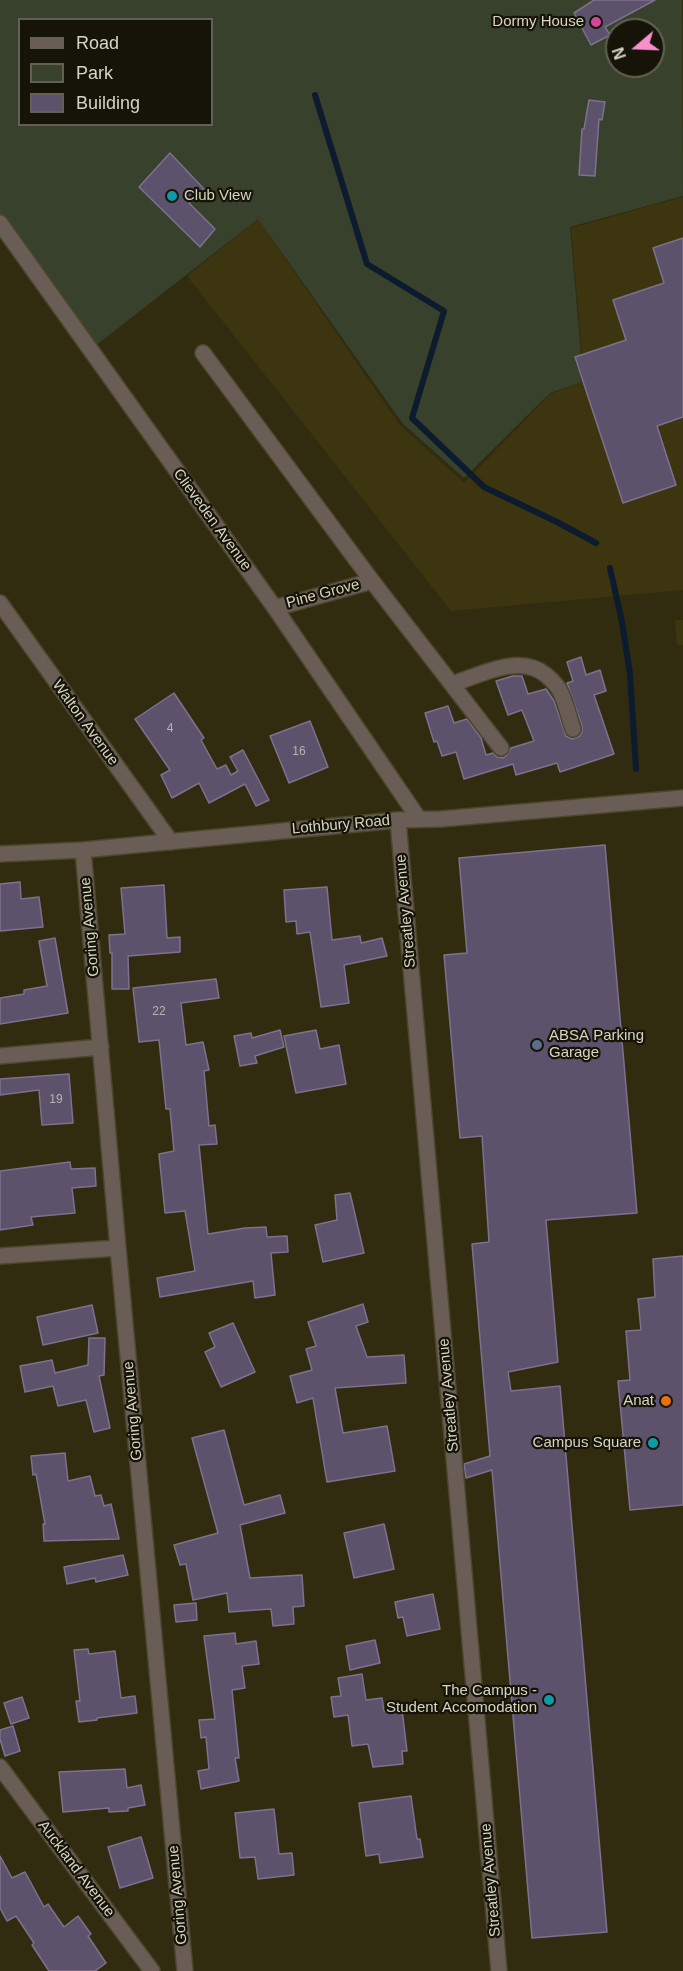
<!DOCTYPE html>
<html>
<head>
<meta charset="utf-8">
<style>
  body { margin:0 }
  #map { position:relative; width:683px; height:1971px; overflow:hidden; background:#312c0f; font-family:Helvetica,sans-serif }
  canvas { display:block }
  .legend { position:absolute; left:18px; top:18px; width:195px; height:108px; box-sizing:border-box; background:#161408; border:2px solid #636153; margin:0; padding:8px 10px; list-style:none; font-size:18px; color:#d7d4c3 }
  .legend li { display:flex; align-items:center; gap:12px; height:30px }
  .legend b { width:30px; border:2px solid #636153 }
  .north { position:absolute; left:605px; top:18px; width:60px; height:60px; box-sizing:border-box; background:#161408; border:2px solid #636153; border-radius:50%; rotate:251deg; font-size:16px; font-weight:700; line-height:24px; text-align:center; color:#d7d4c3 }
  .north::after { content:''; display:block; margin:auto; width:21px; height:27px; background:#f890cc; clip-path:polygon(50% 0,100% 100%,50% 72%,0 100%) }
</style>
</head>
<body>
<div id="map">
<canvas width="683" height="1971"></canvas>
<ul class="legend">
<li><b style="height:8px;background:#695d56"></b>Road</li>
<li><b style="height:16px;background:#38412b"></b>Park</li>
<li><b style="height:16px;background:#5d526b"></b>Building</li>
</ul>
<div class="north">N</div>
</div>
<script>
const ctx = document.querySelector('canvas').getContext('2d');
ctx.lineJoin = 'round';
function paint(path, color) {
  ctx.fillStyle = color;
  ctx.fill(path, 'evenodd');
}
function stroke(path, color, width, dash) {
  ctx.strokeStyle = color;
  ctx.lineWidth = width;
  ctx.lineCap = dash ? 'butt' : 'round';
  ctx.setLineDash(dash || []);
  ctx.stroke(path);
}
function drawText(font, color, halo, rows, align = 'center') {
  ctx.font = font + ' Helvetica,sans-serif';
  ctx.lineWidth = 4.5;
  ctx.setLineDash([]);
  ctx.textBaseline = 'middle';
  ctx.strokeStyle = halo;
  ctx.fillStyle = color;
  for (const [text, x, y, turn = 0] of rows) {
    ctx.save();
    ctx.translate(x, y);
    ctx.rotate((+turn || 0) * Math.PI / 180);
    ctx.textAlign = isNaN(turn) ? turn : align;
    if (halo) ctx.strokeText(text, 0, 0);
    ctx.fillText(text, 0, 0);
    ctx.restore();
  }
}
paint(new Path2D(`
  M683 197V590L451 611 187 276 258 219 399 424 464 483 550 394 583 382 575 357 582 354 571 228Z
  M675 620H683V645H677Z`), '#3c3510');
paint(new Path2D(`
  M0 0H682L683 196 570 227 581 354 574 357 582 382 550 393 464 478 403 424 258 219 90 350 0 224ZM20 20H212V124H20ZM617 30H653V66H617Z`), '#38412b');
stroke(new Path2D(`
  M315 95 367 264 444 311 412 418 484 487 557 522 596 543
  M610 568 622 622 630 674 636 769`), '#0c1b2d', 6);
const building = new Path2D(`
  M594 0H655L605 27 610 35 591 45 574 13Z
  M589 100 605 102 602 120 599 119 595 176 579 175 582 129H584Z
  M170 153 204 189 189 203 215 229 200 247 139 187Z
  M683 238V417L657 426 676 485 623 503 575 357 626 340 613 300 664 283 653 248Z
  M581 657 586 675 600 670 606 691 594 695 614 754 560 772 557 763 516 775 513 764 464 779 456 752 442 756 437 741 434 742 425 713 448 706 454 723 467 719 481 738 486 755 493 753 497 757 503 758 507 755 511 748 534 741 522 710 508 715 496 681 513 676H522L528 694 546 689 554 701 566 736 572 739 580 736 582 732V726L567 683 573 681 567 662Z
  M174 693 204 738 201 740 217 769 226 765 231 775 238 771 230 757 243 750 269 800 256 806 245 784 209 803 199 783 172 798 161 775 170 770 135 719Z
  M310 721 328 767 289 783 270 736Z
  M605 845 637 1213 546 1220 558 1362 508 1372 511 1391 560 1386 607 1932 532 1938 492 1470 466 1478 464 1464 490 1456 472 1244 489 1242 482 1136 460 1138 444 955 467 953 459 858Z
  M20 882 21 899 39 897 43 927 0 931V884Z
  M164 885 167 938 180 937V952L128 956 129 989H112V953H110L109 935 125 934 121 888Z
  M327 887 332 940 360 936 361 943 382 938 387 956 344 965 349 1003 321 1007 310 932 297 934 296 921 286 922 284 890Z
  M55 938 68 1013 0 1024V998L24 994V990L47 986 39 941Z
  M216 979 219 998 181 1003 186 1045 203 1042 209 1070 204 1071 209 1126 215 1125 217 1144 199 1145 208 1234 245 1228 266 1227 267 1237 287 1236 288 1252 271 1253 275 1295 255 1298 253 1281 160 1297 157 1278 195 1271 185 1211 165 1213 159 1154 174 1151 170 1109H166L159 1040 139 1042 133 988Z
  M280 1030 284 1047 255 1056 257 1063 240 1066 234 1036 251 1033 252 1038Z
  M316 1030 320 1049 339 1045 346 1084 296 1093 284 1036Z
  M69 1074 73 1123 42 1125 39 1090 0 1095V1079Z
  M70 1162 71 1169 95 1168 96 1186 72 1188 75 1213 31 1217 33 1225 0 1230V1171Z
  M350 1193 364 1253 323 1262 315 1225 337 1220 335 1195Z
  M683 1256V1505L630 1510 618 1381 630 1380 626 1331 641 1330 638 1299 655 1297 653 1259Z
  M363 1304 368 1322 356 1326 367 1357 404 1355 406 1383 335 1388 343 1433 387 1426 395 1471 327 1482 313 1398 297 1403 290 1376 312 1370 306 1349 316 1346 308 1322Z
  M92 1305 98 1333 43 1345 37 1317Z
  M233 1323 255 1372 221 1387 205 1352 215 1347 209 1333Z
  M89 1338H105L104 1375 99 1376 110 1428 94 1432 86 1400 58 1406 53 1386 25 1392 20 1366 52 1360 55 1373 88 1365Z
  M224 1430 244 1505 280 1495 285 1513 240 1525 250 1578 302 1575 304 1606 293 1607 294 1624 273 1626 271 1609 229 1612 227 1593 193 1600 186 1564 180 1565 174 1545 218 1533 192 1438Z
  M65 1453 68 1481 90 1476 95 1496 101 1495 104 1506 111 1504 119 1539 44 1541 43 1524H45L36 1474 33 1475 31 1456Z
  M384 1524 394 1569 354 1578 344 1533Z
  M123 1555 128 1575 96 1582 95 1578 67 1584 64 1567Z
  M433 1594 440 1629 407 1636 403 1617 398 1618 395 1602Z
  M196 1603 197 1620 176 1622 174 1605Z
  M235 1633 236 1644 256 1641 259 1664 242 1666 245 1688 232 1690 239 1758H235L239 1781 201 1789 198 1771 209 1769 206 1737 201 1738 199 1720 215 1719 204 1636Z
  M375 1640 380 1663 350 1670 346 1646Z
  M88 1649 89 1654 115 1651 121 1698 135 1696 137 1713 97 1718V1720L79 1722 76 1701H80L74 1650Z
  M362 1674 366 1700 382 1698 384 1711 402 1709 407 1751H402L403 1764 373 1767 368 1744 352 1746 348 1715 334 1717 331 1697 341 1696 338 1678Z
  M22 1697 29 1718 11 1724 4 1703Z
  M13 1726 20 1751 5 1756 0 1739V1730Z
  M125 1769 127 1788 141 1785 145 1805 128 1808V1811L109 1812V1808L63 1812 59 1772Z
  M411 1796 417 1839H420L423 1857 380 1863 379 1854 366 1856 359 1803Z
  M274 1809 279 1854 292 1853 294 1875 258 1879 255 1857 240 1858 235 1813Z
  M141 1837 153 1878 120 1888 108 1847Z
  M0 1856 12 1878 25 1872 44 1907 48 1904 64 1927 78 1916 91 1934 88 1936 106 1963 95 1971H49L32 1945 34 1943 16 1916 7 1921 0 1908Z`);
paint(building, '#5d526b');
stroke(building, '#7d718d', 1.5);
const street = new Path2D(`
  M0 223 275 608 419 819
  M203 353 372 581 501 748
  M0 603 171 842
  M275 608 372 581
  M452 684C481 675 519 653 546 675 552 680 558 686 561 693 566 704 569 717 573 729
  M398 820 499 1971
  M83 850 118 1248 185 1971
  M0 854 83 850 398 820 441 819 683 798
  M0 1056 101 1047
  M0 1256 118 1248
  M0 1767 152 1971`);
stroke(street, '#4c472c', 18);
stroke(street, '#695d56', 15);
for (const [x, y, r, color] of [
  [596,22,6,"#d1479c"],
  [172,196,6,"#0f9aa8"],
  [537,1045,6,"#5c6f8a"],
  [666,1401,6,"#e8710a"],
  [653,1443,6,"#0f9aa8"],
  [549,1700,6,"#0f9aa8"]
]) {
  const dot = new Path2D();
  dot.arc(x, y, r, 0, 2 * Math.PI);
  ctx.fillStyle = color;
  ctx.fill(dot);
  stroke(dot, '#161408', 2);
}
drawText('12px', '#b8b4ad', null, [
  ["4",170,729],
  ["16",299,752],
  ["22",159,1012],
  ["19",56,1100]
]);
drawText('15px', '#d7d4c3', '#161408', [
  ["Dormy House",584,22],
  ["Club View",184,196,"left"],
  ["ABSA Parking",549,1036,"left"],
  ["Garage",549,1053,"left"],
  ["Anat",654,1401],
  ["Campus Square",641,1443],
  ["The Campus -",537,1691],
  ["Student Accomodation",537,1708]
], 'right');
drawText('15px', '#d7d4c3', '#161408', [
  ["Clieveden Avenue",212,520,54],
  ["Pine Grove",323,594,-15],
  ["Walton Avenue",85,723,54],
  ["Lothbury Road",341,825,-5],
  ["Streatley Avenue",406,911,-95],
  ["Goring Avenue",90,927,-95],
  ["Streatley Avenue",449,1395,-95],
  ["Goring Avenue",133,1411,-95],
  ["Auckland Avenue",76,1869,53],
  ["Streatley Avenue",491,1880,-95],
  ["Goring Avenue",178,1895,-95]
]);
</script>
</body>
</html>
